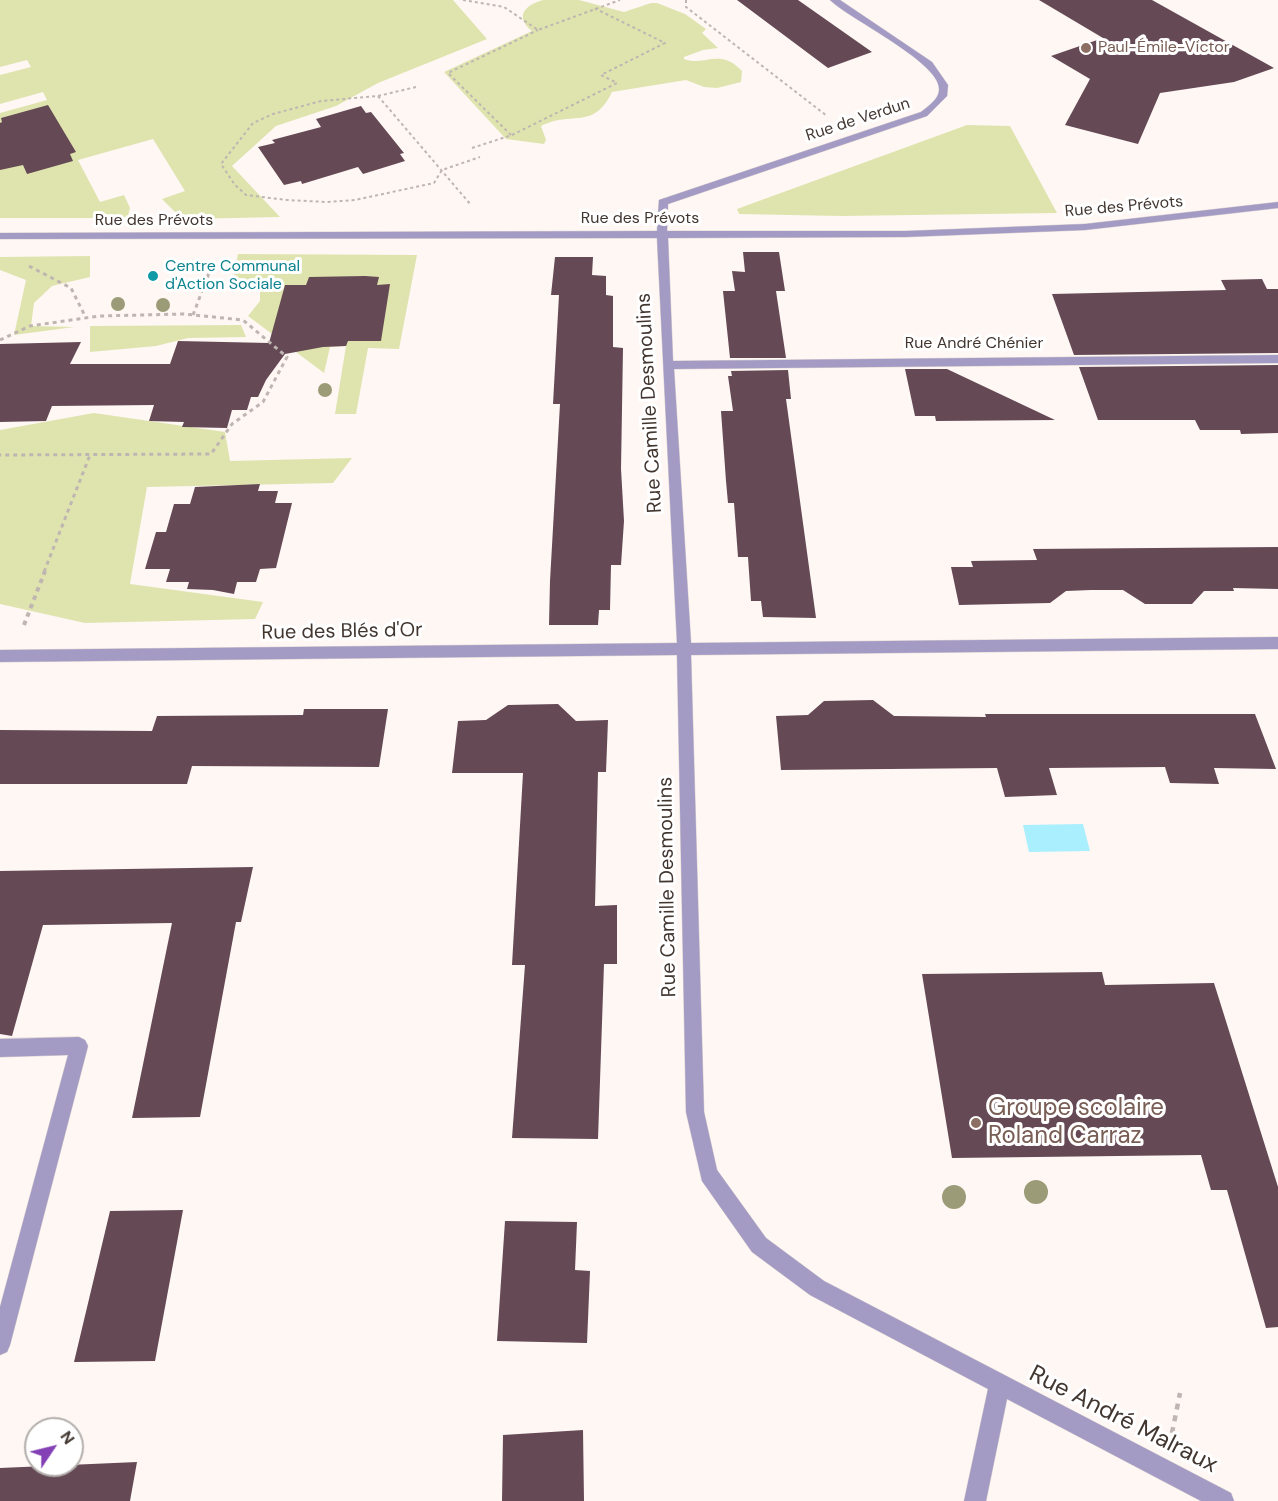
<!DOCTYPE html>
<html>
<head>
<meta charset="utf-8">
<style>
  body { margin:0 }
  #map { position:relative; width:1278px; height:1501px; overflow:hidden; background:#fef7f4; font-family:"DM Sans",sans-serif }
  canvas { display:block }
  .north { position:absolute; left:24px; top:1417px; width:60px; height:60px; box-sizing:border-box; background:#fff; border:2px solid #b3afac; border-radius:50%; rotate:55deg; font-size:16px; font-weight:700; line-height:24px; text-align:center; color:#423630 }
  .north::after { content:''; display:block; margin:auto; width:21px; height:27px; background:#8341b5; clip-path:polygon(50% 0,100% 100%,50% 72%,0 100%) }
</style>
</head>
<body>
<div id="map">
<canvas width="1278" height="1501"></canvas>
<div class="north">N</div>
</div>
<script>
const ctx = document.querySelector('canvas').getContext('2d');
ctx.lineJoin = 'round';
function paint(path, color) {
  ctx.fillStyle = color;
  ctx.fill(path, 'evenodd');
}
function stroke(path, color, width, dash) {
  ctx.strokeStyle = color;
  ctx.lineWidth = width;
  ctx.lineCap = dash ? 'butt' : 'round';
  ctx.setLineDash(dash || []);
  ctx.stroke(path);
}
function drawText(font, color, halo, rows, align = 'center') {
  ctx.font = font + ' "DM Sans",sans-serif';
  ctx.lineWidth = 6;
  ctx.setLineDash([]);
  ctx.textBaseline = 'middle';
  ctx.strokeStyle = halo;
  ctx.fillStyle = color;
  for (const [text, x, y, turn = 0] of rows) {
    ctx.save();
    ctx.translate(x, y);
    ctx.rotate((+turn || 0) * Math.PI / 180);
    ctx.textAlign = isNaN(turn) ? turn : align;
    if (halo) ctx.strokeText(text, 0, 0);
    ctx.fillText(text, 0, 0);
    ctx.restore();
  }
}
paint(new Path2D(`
  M0 0H453L487 39 378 83 336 106 276 126 232 166 280 217 187 219 174 211 162 199 185 191 153 139 78 160 100 202 124 195 130 208 128 216 122 218H0V113L47 100 43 92 0 104V75L31 67 27 60 0 67Z
  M544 0H579L624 12 651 3H657L685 14 706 29 702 33 718 48 703 50 684 57V59C704 67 720 47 742 71L741 82 717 88 704 87 686 80 612 92C593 131 573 110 541 126L546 140 544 144 506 139 444 72 532 31C514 17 525 4 544 0Z
  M967 125 1010 126 1057 213 841 216 739 214 737 209Z
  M238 254 417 255 399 349 368 348 356 414H335L346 346 330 347 324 373 248 316 260 301V290L250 281 233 279Z
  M90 256V277L52 286 34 303 31 326 74 327 14 335 26 280 0 270V257Z
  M241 325 246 337 188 338 156 346 90 352V326Z
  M94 413 225 432 230 461 352 458 333 483 147 487 130 584 263 602 255 619 85 623 0 604V430Z`), '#dfe4ae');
paint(new Path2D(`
  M1083 824 1090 851 1029 852 1023 825Z`), '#a9effd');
paint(new Path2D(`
  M737 0H798L872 52 828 68Z
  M1039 0H1152L1274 68 1234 82 1160 93 1138 144 1065 125 1090 79 1051 56 1103 38Z
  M48 105 76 152 70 154 73 161 27 174 23 165 0 170V123L2 122 1 118Z
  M361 106 366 113 371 112 404 153 400 154 405 161 363 174 358 167 302 184 301 181 284 185 258 147 275 143 272 140 321 127 316 119Z
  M743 252H779L785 291H776L786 358H730L723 291H735L732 271 745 272Z
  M555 257H593L592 275 606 276V295L613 296V347L623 348 621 469 624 521 621 565H611L610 610H599L598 625H549L550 581 560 404H553L559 295H551Z
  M365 276 379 277 377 285 390 284 381 341H348L346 346 323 347 285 354 266 380 258 397H251L247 410H232L227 428 182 427 184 422 149 421 154 405 52 406 46 421 0 422V344L81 342 70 364H170L178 341 269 343 285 285H306L309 277Z
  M1262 279 1267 289H1278V353L1074 355 1052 294 1226 290 1221 280Z
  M1278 365V433L1241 434 1240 430H1200L1195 420H1098L1079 367Z
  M905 369H947L1055 420 936 421 935 416H915Z
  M788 370 791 399H786L816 618 763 617 761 601H751L748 557H738L734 503H728L726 481 721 411H733L728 376H732L731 371Z
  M260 484 258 491H278L275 503H292L276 568 260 569 256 582H237L234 594 213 590 187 589 189 582H166L170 569H145L156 532H166L174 504H190L195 487Z
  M1278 547V589L1233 588 1234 591H1204L1192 604H1145L1123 590H1091L1066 591 1050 603 959 605 951 567H973L971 561 1037 560 1033 549Z
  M873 700 894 716 986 717 985 714H1255L1276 769 1214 768 1219 784 1170 783 1165 767 1049 768 1057 795 1005 797 997 768 781 770 776 716 808 715 824 701Z
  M558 704 576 721 608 720 606 772H598L595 906 617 905V964H604L598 1139 512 1138 525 965H512L523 773H452L458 721 486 720 508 705Z
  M304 709H388L379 767 192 766 187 784H0V730L152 731 157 716 303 715Z
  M253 867 241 922H236L200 1117 132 1118 172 923 43 925 12 1036 0 1034V871Z
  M1102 972 1105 985 1214 983 1278 1187V1327L1266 1328 1227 1190H1211L1201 1155 952 1158 922 974Z
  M183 1210 155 1361 74 1362 110 1211Z
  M505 1221 577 1222 575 1270 590 1271 587 1343 497 1341Z
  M583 1430 584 1501H502L503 1435Z
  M137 1462 130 1501H0V1468Z`), '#654955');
const street = new Path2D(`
  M830 0H840L932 62 948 85 947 96 927 116 668 204 667 231H906L1085 224 1278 202V208L1085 230 906 237 668 238 673 361 1278 355V363L674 369 691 643 1278 637V649L691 655 704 1112 717 1170 766 1238 824 1281 1231 1493 1234 1501H1201L1007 1399 986 1501H964L988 1389 810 1295 752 1252 702 1181 686 1112 677 655 0 662V650L677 643 657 238 0 239V233L657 231 659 200 921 112C927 107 938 100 939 91 944 64 849 19 830 0Z
  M79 1037 85 1040 88 1046 10 1345 7 1352 0 1355V1307L68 1055 0 1057V1039Z`);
stroke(street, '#dcd4d1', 1);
stroke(new Path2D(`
  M463 0 504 7 538 30 620 0
  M686 0V7L827 116
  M416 87 378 96 321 101 273 114 253 123 221 164 235 185 246 195 287 200 327 202 355 200 434 183 442 170 480 157
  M378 96 471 205
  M511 135 448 73 538 30
  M472 148 512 135 617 83 601 75 665 43 594 8`), '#bfb6b2', 2, [3, 3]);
stroke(new Path2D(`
  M29 266 71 288 86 318
  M193 315 212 265
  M0 340 30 326 99 316 184 314 243 320 287 357 263 402 232 424 211 454 0 455
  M44 572 90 455`), '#bfb6b2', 3, [4, 4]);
stroke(new Path2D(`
  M24 625 45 571`), '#bfb6b2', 4, [4.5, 4.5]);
stroke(new Path2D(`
  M1172 1433 1180 1393`), '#bfb6b2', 4.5, [6, 6]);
paint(street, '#a49bc4');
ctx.fillStyle = '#9c9b78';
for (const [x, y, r] of [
  [118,304,7],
  [163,305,7],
  [325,390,7],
  [1036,1192,12],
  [954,1197,12]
]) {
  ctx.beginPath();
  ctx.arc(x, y, r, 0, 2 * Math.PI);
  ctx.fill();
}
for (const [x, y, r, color] of [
  [1086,48,6,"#8d6e63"],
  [153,276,6,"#0f9aa8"],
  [976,1123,6,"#8d6e63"]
]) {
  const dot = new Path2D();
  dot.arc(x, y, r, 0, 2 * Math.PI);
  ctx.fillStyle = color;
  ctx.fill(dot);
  stroke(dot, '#fff', 2);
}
drawText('16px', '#785e54', '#fff', [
  ["Paul-Émile-Victor",1098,48]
], 'left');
drawText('16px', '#423630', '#fff', [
  ["Rue de Verdun",858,120,-18],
  ["Rue des Prévots",1124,207,-5],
  ["Rue des Prévots",640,219],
  ["Rue des Prévots",154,221],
  ["Rue André Chénier",974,344]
]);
drawText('16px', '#0d838f', '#fff', [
  ["Centre Communal",165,267],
  ["d'Action Sociale",165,285]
], 'left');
drawText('20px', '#423630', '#fff', [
  ["Rue Camille Desmoulins",650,403,-93],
  ["Rue des Blés d'Or",342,632,-1],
  ["Rue Camille Desmoulins",668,887,-91]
]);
drawText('24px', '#785e54', '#fff', [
  ["Groupe scolaire",988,1109],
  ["Roland Carraz",988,1137]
], 'left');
drawText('24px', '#423630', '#fff', [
  ["Rue André Malraux",1123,1420,27]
]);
</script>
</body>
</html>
